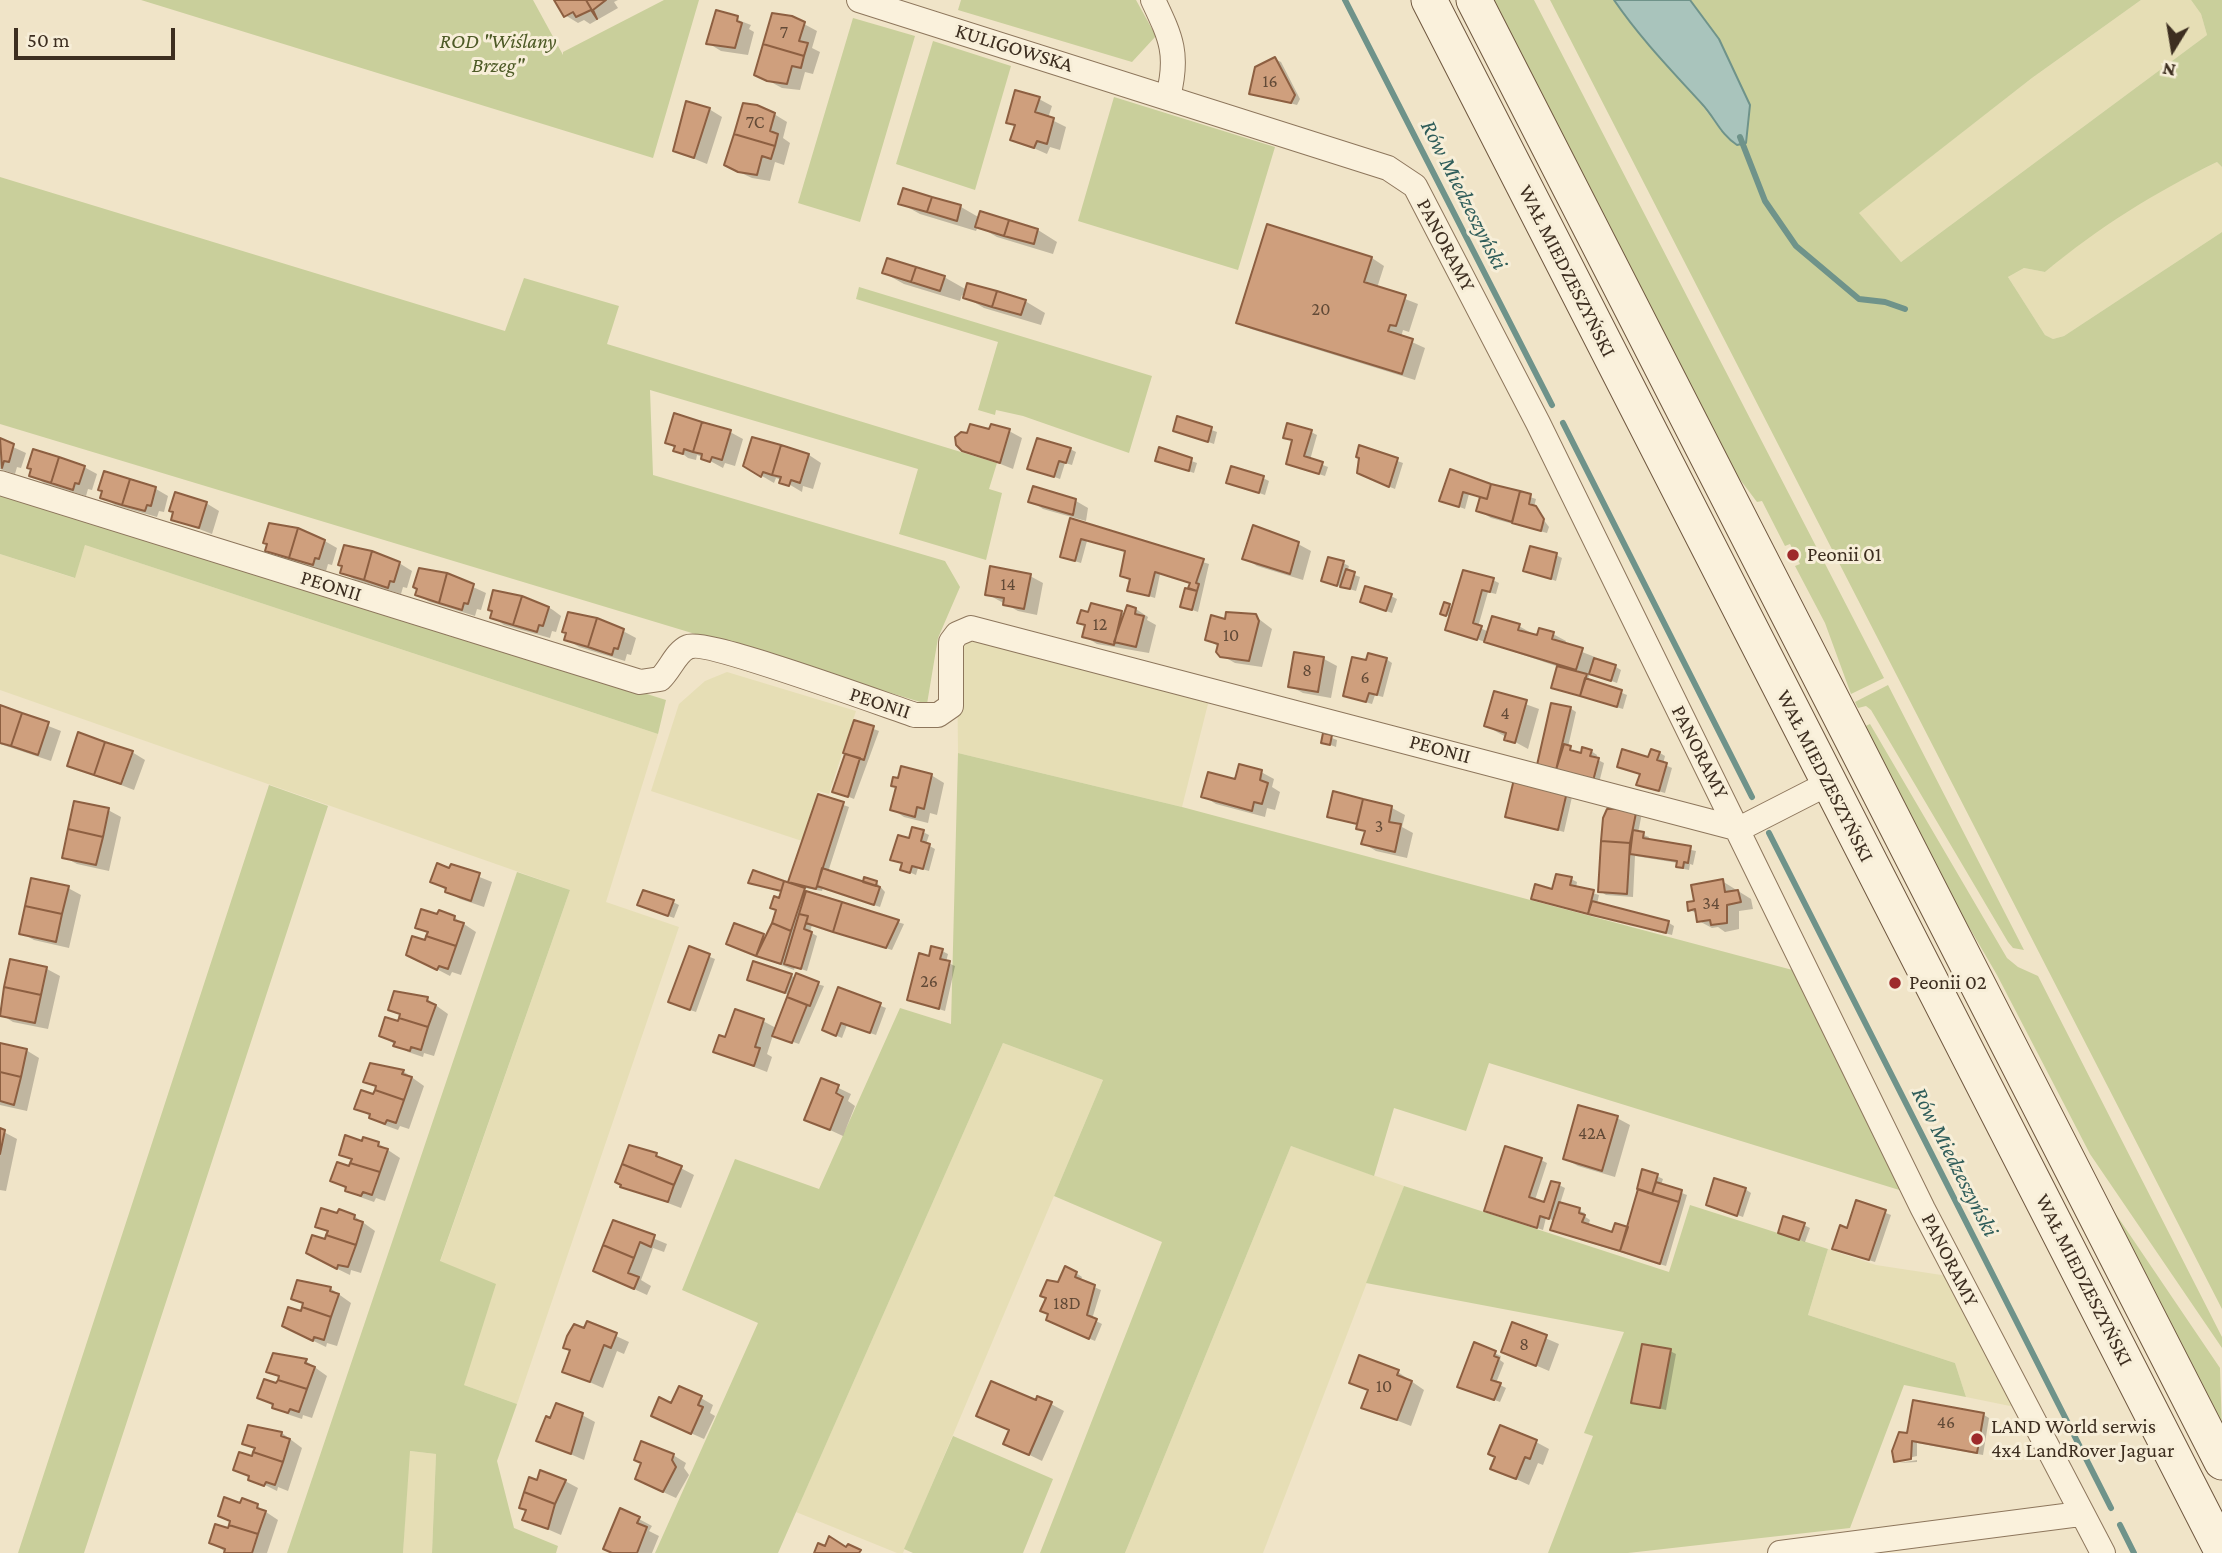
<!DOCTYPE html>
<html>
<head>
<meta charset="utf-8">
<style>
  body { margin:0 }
  #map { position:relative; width:2222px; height:1553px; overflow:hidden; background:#f0e4c8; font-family:"Crimson Pro",serif }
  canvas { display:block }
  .north { position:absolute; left:2138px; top:14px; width:70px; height:70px; -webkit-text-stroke:5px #f7eed8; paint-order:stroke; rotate:191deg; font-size:19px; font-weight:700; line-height:28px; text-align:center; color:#3d2e20 }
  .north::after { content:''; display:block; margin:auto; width:24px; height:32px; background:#3d2e20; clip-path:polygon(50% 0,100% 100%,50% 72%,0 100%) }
  .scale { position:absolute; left:14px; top:28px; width:161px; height:32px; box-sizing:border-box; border:4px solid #3d2e20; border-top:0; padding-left:9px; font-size:21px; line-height:24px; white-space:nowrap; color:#3d2e20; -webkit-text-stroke:5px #f7eed8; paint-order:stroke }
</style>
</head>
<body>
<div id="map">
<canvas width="2222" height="1553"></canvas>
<div class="north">N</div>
<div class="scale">50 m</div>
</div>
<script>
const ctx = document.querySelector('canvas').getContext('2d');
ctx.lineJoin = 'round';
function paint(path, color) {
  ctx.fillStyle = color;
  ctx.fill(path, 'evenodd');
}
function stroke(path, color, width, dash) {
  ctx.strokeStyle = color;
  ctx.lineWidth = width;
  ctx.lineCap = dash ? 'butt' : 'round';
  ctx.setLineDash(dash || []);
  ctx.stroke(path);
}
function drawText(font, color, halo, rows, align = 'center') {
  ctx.font = font + ' "Crimson Pro",serif';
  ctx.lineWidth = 6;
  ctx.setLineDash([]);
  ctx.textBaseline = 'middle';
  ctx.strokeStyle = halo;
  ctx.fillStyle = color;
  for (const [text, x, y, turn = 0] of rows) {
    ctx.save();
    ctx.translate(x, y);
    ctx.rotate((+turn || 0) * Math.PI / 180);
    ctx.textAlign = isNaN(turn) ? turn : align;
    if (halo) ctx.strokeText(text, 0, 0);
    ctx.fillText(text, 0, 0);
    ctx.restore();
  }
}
paint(new Path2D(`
  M2141 0H2191L2201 14 2207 35 1901 262 1858 213 2032 78Z
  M2217 162 2222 167V232L2064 336 2053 339 2045 335 2008 277 2024 268 2045 272 2091 234 2155 193Z
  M85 545 658 734 606 902 679 927 517 1404 464 1385 440 1262 570 890 0 690V554L74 578Z
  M981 637 1210 696 1182 807 958 753 957 652 966 641Z
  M727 672 856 711 829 794 818 791 802 841 651 791 679 704 705 681Z
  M1003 1043 1103 1080 903 1553H897L796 1512Z
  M1291 1146 1404 1186 1263 1553H1125Z
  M1828 1249 1876 1265 1948 1276 2015 1407 1966 1397 1955 1363 1808 1315Z
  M409 1451 436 1454 432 1553H403Z`), '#e6deb5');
paint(new Path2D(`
  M141 0H533L563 55V52L664 0H699L653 158Z
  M961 0H1136L1156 36 1132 62 958 10Z
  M1491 0H1534L1884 678 1851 694 1825 623 1795 566 1800 564 1790 544 1785 546 1762 501 1757 502 1726 461Z
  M1550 0H1615C1647 47 1689 84 1721 131L1749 105 1719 39 1690 0H2141L2032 78 1859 213 1901 262 2207 35 2201 14 2191 0H2222V167L2217 162C2154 193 2099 227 2045 272L2024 268 2008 277 2045 335 2053 339 2064 336 2222 232V1309Z
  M853 18 915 36 860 222 798 203Z
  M933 41 1011 66 975 190 896 164Z
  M1114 97 1275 147 1238 270 1078 221Z
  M0 177 505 331 524 278 619 306 607 344 997 463 989 489 1002 493 986 560 899 534 918 469 650 390 653 475 945 561 960 587 938 638 927 704 0 424Z
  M859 287 1152 376 1129 453 1023 416 996 410 995 415 978 410 998 342 856 299Z
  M0 491 666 700 658 734 85 545 75 578 0 554Z
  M1888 685 2024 950 2013 948 2008 942 1871 710 1866 706 1858 708 1855 702Z
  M1870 724 2007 958 2018 967 2038 976 2222 1337V1348L2090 1154 1997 975 1938 874 1861 728Z
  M958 753 1182 807 1800 972 1909 1193 1489 1063 1466 1131 1394 1108 1374 1176 1291 1146 1125 1553H1040L1162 1242 1054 1196 1103 1080 1003 1043 778 1553H655L758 1323 682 1290 735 1159 819 1189 900 1008 951 1024Z
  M269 785 328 806 84 1553H18Z
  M517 872 570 890 440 1261 496 1284 464 1385 517 1404 497 1461 514 1528 558 1546 556 1553H432L436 1454 410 1451 403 1553H287Z
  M1404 1186 1669 1272 1690 1205 1828 1249 1808 1315 1955 1363 1966 1397 1904 1385 1850 1528 1628 1553H1548L1593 1436 1584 1433 1624 1332 1366 1283Z
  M2111 1207 2220 1368 2222 1432Z
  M953 1436 1053 1479 1023 1553H913L904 1549Z`), '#c9cf9b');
const water = new Path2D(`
  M1614 0H1690L1719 39 1750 105 1746 143 1737 145C1721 135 1715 118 1702 104 1671 70 1640 38 1614 0Z`);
paint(water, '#a9c4bc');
stroke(water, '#6f938a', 2);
paint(new Path2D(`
  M556 0H618L614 2 618 8 590 24 584 20 578 23 565 15Z
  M717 12 751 25 749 29 754 32 748 55 721 51 708 43Z
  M804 24 817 31 812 48 820 52 813 74 805 72 800 90 782 88 769 81Z
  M1275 59 1281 62 1300 99 1297 105 1251 93Z
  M1039 99 1052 106 1048 118 1066 127 1060 150 1050 147 1047 154 1013 139 1016 127 1008 122Z
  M709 109 722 117 707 164 675 151Z
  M774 114 787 122 783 138 790 143 784 165 775 162 770 181 752 178 739 172Z
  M904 190 961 207 980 218 1038 230 1057 242 1053 254 997 237 978 226 976 231 920 214 900 203Z
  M1372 258 1384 266 1377 288 1418 304 1409 332 1403 330 1401 337 1425 348 1415 380 1251 329 1238 322Z
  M884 273 944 277 967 290 1025 301 1045 313 1041 325 984 308 962 295 960 301 904 284Z
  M1179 418 1217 432 1214 444 1175 430Z
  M1009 431 1022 438 1013 469 963 449 990 432Z
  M730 432 743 439 735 466 725 463 723 468 703 457 697 455 696 460 688 458 667 442Z
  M1311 432 1317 435 1310 460 1328 467 1325 476 1288 464 1294 441 1285 437Z
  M0 441 26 453 21 468 17 467 15 474 0 469Z
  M1361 448 1403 463 1395 489 1365 477 1358 468Z
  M1070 449 1076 452 1072 465 1065 463 1060 479 1030 468Z
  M1160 450 1197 463 1194 473 1163 463Z
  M809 455 821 463 813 489 803 486 802 492 782 480 776 478 774 483 745 466Z
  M84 467 97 474 92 490 88 489 86 496 44 483 31 475Z
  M1451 471 1536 499 1534 507 1549 527 1547 533 1491 518 1478 510 1482 498 1469 494 1465 509 1441 500Z
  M105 473 156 489 168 496 164 512 159 511 157 517 115 505 102 497Z
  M1263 478 1269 481 1265 495 1228 482Z
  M1031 501H1076L1088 508 1086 521 1043 509Z
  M206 503 219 511 212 534 173 519Z
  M1071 520 1209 564 1198 612 1182 606 1191 583 1160 574 1155 598 1129 590 1132 580 1121 575 1127 552 1087 541 1081 563 1068 559Z
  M297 530 316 536 337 548 332 565 328 564 326 571 280 557 267 550Z
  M1298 544 1311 551 1303 580 1257 566 1244 558Z
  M1556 555 1562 558 1556 581 1525 570Z
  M399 563 412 571 407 588 403 587 401 594 355 580 342 572Z
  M1343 563 1349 566 1347 572 1360 577 1356 591 1323 581Z
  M447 575 486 593 481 610 477 609 475 616 430 602 417 595Z
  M1030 576 1043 583 1037 615 1018 611 987 594Z
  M1493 580 1499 583 1496 594 1488 592 1478 627 1489 632 1519 626 1538 637 1553 634 1566 641 1564 645 1595 657 1594 660 1616 667 1621 670 1617 683 1590 673 1588 679 1627 695 1623 709 1559 690V667L1447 629 1450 617 1442 613 1449 606 1453 608Z
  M495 592 541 603 553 610 561 616 556 632 552 631 550 638 504 625 492 617Z
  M1391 596 1397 599 1392 613 1368 605Z
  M1092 605 1126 614 1136 609 1148 617 1147 620 1156 625 1149 653 1097 644 1084 636 1087 626 1079 622 1090 614Z
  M1255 616 1272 629 1262 667 1235 663 1221 655 1219 647 1207 639 1226 621Z
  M623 631 636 638 631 655 627 654 625 661 579 647 566 639Z
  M1296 654 1324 659 1337 666 1331 698 1303 693 1290 686Z
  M1386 659 1392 663 1383 697 1375 695 1372 704 1345 696 1367 662Z
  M1495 693 1539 709 1528 749 1486 726Z
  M0 707 61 731 51 761 0 744Z
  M1570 708 1576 712 1568 747 1582 756 1591 751 1597 755 1596 759 1604 763 1599 783 1545 767Z
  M855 722 879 731 854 799 834 791Z
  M1324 735 1337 740 1336 747 1323 742Z
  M132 752 145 760 134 790 69 765Z
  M1660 753 1665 756 1663 764 1672 768 1665 793 1644 787 1641 774 1625 769Z
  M1261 772 1274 779 1272 787 1280 792 1275 810 1267 808 1265 817 1216 804 1203 796Z
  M931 775 944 783 937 815 930 813 928 823 904 817 892 809 899 780Z
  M1516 781 1572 797 1564 832 1507 816Z
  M1335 793 1392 808 1405 815 1402 827 1413 833 1407 858 1376 851 1363 843 1366 832 1359 825 1329 816Z
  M819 796 849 807 828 872 864 884 877 883 885 892 880 907 823 888 822 891 799 887 815 896 904 924 892 950 812 925 810 932 817 936 807 971 795 967 794 970 734 947 766 938 783 892 751 882 754 872 797 887 791 882Z
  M108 810 121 817 109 871 77 864 64 857Z
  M1642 813 1638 833 1649 837 1648 841 1696 851 1693 865 1690 864 1689 870 1684 869 1678 863 1635 856 1633 897 1606 895 1600 891 1605 819Z
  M923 832 929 835 926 844 935 849 929 871 918 868 916 875 902 869 904 864 892 859 910 840Z
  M452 866 492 882 484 907 460 899 432 881Z
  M1571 879 1577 882 1576 888 1599 895 1597 904 1669 923 1674 926 1672 935 1533 899 1554 891Z
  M1722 881 1751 899 1753 909 1739 911V929L1725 932 1718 927 1712 928 1699 921 1698 914 1690 910Z
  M68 888 81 895 69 948 34 940 21 933Z
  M673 902 679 905 674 918 645 908Z
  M455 918 476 932 461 975 452 972 450 976 421 961 429 934 417 927Z
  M690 949 715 959 696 1012 676 1005Z
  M942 951 948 954 946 962 955 966 945 1011 909 999 930 958Z
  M11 961 47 969 60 976 48 1029 13 1022 0 1014Z
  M791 976 824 986 799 1044 773 1035 767 1054 772 1057 767 1072 715 1052 726 1039 763 1021 776 1028 789 995 754 982Z
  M839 989 886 1008 876 1035 847 1025 842 1038 830 1033Z
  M427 999 448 1014 434 1056 424 1053 423 1057 408 1052 381 1036 399 1024 402 1016 390 1009Z
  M0 1045 26 1050 39 1058 27 1111 0 1105Z
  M403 1071 424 1086 409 1129 400 1126 398 1130 384 1125 357 1108 375 1096 377 1088 366 1081Z
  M822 1080 851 1094 848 1101 855 1106 843 1136 806 1119Z
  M1617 1118 1630 1125 1615 1177 1578 1166 1565 1159Z
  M0 1130 17 1139 6 1191 0 1190Z
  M364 1139 379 1144 400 1158 385 1201 376 1198 374 1202 360 1197 332 1180 350 1169 353 1161 341 1154 363 1143Z
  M656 1155 694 1175 681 1208 623 1186Z
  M1541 1160 1547 1163 1535 1200 1546 1204 1559 1185 1565 1188 1560 1204 1585 1213 1584 1216 1590 1220 1588 1226 1613 1234 1629 1229 1657 1176 1663 1179 1661 1185 1687 1195 1666 1266 1558 1233 1552 1230 1555 1221 1546 1218 1543 1230 1486 1210Z
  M1745 1189 1751 1193 1743 1217 1708 1205Z
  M1857 1202 1891 1215 1875 1262 1839 1251Z
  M338 1215 354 1216 375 1231 361 1273 351 1270 350 1275 323 1262 329 1233 317 1226Z
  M614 1222 667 1244 664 1252 653 1248 641 1280 651 1286 647 1295 608 1277Z
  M1804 1225 1810 1228 1805 1242 1780 1232Z
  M1076 1273 1082 1277 1080 1281 1101 1290 1092 1319 1102 1324 1095 1341 1054 1323 1059 1284Z
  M330 1288 351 1303 337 1346 327 1343 326 1347 297 1333 304 1305 293 1298Z
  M588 1323 629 1342 624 1354 617 1351 603 1388 564 1371 571 1351 565 1347 585 1330Z
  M1513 1324 1559 1344 1549 1371 1503 1351Z
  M1475 1345 1501 1356 1500 1360 1504 1363 1496 1383 1506 1388 1500 1402 1465 1389Z
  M1670 1351 1676 1354 1666 1410 1633 1402Z
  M306 1361 327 1376 312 1418 303 1415 302 1419 287 1414 260 1398 277 1386 280 1378 268 1371Z
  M1398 1372 1424 1390 1411 1426 1363 1407 1369 1391 1351 1382Z
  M701 1398 713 1405 710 1413 715 1416 704 1439 666 1422 672 1405Z
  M1037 1402 1051 1404 1064 1411 1042 1461 1005 1443 1010 1431 978 1415Z
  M582 1415 595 1422 584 1460 538 1440Z
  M1984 1415 1989 1418 1983 1455 1917 1443V1456L1895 1461 1908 1435Z
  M250 1427 282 1433 302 1448 288 1491 278 1487 277 1491 235 1470 253 1458 256 1450 244 1443Z
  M1536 1442 1549 1449 1543 1465 1538 1463 1529 1485 1492 1468Z
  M673 1455 686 1463 684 1468 689 1475 676 1498 650 1486 643 1463Z
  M1917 1460V1462L1899 1463Z
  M565 1481 578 1488 561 1535 524 1519Z
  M241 1505 257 1506 278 1520 267 1553H227L211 1542 229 1531 232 1522 220 1516Z
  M639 1519 652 1526 649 1531 659 1536 652 1553H614Z`), '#0003');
stroke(new Path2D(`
  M1345 0 1552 405
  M1740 137 1765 201 1796 246 1859 299 1885 302 1905 309
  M1563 423 1752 797
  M1769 833 2111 1508
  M2120 1525 2134 1553`), '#6f938a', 6);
const building = new Path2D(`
  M554 0H586L597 19 591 10 576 17 573 12 564 17Z
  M586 0H606L593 10 597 19Z
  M716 10 738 16 737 21 742 23 735 48 706 44Z
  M772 13 792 16 805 22 799 41 808 43 804 56 763 44Z
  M763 44 804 56 801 68 792 66 787 84 767 81 754 75Z
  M1275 57 1295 95 1291 103 1249 94 1255 67Z
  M1015 90 1040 97 1035 112 1054 118 1047 144 1037 141 1034 148 1010 140 1015 125 1006 123Z
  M686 101 710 108 694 158 673 151Z
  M743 103 757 105 775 113 770 131 778 134 775 146 734 134Z
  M734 134 775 146 771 159 762 156 757 175 738 172 724 165Z
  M903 188 932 197 927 212 898 204Z
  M932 197 961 205 957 221 927 212Z
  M980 211 1009 220 1004 236 975 227Z
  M1009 220 1038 229 1034 244 1004 236Z
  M1267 224 1372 257 1364 282 1406 295 1396 326 1390 325 1388 331 1413 339 1402 374 1236 323Z
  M887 258 916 267 911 282 882 273Z
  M916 267 945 276 940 291 911 282Z
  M967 283 997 291 992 307 963 298Z
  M997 291 1026 300 1021 315 992 307Z
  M674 413 702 422 693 452 684 449 683 454 673 451 675 446 665 443Z
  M1177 416 1212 427 1208 442 1173 431Z
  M702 422 731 430 722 460 712 457 710 462 701 459 702 454 693 452Z
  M1287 423 1312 430 1304 456 1323 462 1319 474 1286 464 1292 440 1283 438Z
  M970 424 989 429 991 424 1010 429 1000 463 962 451 956 445 955 437 961 432 967 433Z
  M752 437 781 445 772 475 763 472 761 477 743 466Z
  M0 438 14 444 9 462 4 461 2 468Z
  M1037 438 1071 448 1066 463 1059 461 1054 477 1027 469Z
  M781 445 809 454 800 483 791 480 789 486 779 483 781 477 772 475Z
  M1359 445 1398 458 1389 487 1357 473 1359 458 1356 457Z
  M1159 447 1192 458 1189 471 1155 461Z
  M33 449 59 457 51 483 29 476 31 469 27 468Z
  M59 457 85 466 79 484 75 483 73 490 51 483Z
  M1231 466 1264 476 1259 493 1226 483Z
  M1450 469 1491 484 1487 499 1463 492 1459 507 1439 501Z
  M104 471 130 479 122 505 100 498 102 491 98 490Z
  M130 479 156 487 151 506 147 505 145 511 122 505Z
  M1491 484 1520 491 1512 522 1476 511 1480 497 1487 499Z
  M1033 486 1076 499 1073 515 1028 502Z
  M1520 491 1531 494 1529 504 1536 506 1544 519 1541 531 1512 523Z
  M175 492 207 502 199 528 171 520 173 512 169 511Z
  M1070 518 1204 559 1196 583 1199 584 1197 591 1188 588 1190 583 1155 572 1149 596 1127 591 1130 579 1120 576 1125 551 1081 539 1075 561 1060 557Z
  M269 523 298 528 289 558 265 551 267 544 263 543Z
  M1253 525 1299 542 1290 574 1242 559Z
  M298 528 325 540 319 559 315 558 313 565 289 558Z
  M344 545 372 551 364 580 340 573 342 566 338 565Z
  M1530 546 1557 553 1551 579 1523 571Z
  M372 551 400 562 394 582 390 581 388 588 364 580Z
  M1328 557 1344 561 1337 586 1321 581Z
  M990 566 1031 574 1024 609 1003 605 1004 598 985 595Z
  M419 568 447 573 439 603 415 595 417 589 413 587Z
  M1346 569 1355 572 1350 589 1340 587Z
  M1463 570 1494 578 1490 592 1482 590 1473 623 1482 626 1477 640 1445 630Z
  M447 573 474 584 468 604 464 603 462 610 439 603Z
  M1365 586 1392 594 1386 611 1360 602Z
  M1185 588 1197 591 1192 610 1180 607Z
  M493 590 522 596 513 625 490 618 492 611 488 610Z
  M522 596 549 607 543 626 539 625 537 632 513 625Z
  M1444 602 1450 604 1446 616 1440 614Z
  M1091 603 1122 611 1114 645 1082 637 1085 625 1077 623 1081 610 1088 612Z
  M1127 605 1136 608 1135 614 1144 616 1136 647 1114 642Z
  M568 612 597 618 588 647 564 640 566 633 562 632Z
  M1226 612 1256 614 1259 621 1249 661 1220 657 1216 652 1218 644 1205 640 1211 615 1225 619Z
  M1492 616 1520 624 1518 630 1537 635 1539 628 1554 632 1552 639 1583 648 1576 670 1484 642Z
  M597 618 624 629 618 649 614 648 612 655 588 647Z
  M1294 652 1324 657 1318 692 1288 687Z
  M1368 653 1387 658 1377 695 1369 693 1366 702 1343 696 1352 657 1366 660Z
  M1594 658 1616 665 1611 681 1589 674Z
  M1557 666 1587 674 1580 696 1551 688Z
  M1585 678 1622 690 1617 707 1580 696Z
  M1494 691 1527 700 1515 743 1504 740 1506 733 1484 726Z
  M1551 703 1571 707 1556 770 1537 765Z
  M0 705 22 713 11 746 0 743Z
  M22 713 49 722 38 755 11 746Z
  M854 720 874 726 864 760 843 753Z
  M78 732 105 742 94 775 67 766Z
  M1323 733 1332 735 1330 745 1321 743Z
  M105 742 133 751 121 784 94 775Z
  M1564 744 1571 746 1570 750 1581 753 1582 747 1592 750 1590 756 1599 758 1593 781 1556 770Z
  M1622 749 1648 757 1651 749 1660 752 1657 760 1667 763 1659 791 1636 785 1640 774 1617 767Z
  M845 754 860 758 848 797 832 792Z
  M1239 764 1262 770 1260 780 1268 783 1262 804 1254 802 1252 811 1201 797 1208 772 1235 779Z
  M901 766 932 774 924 809 917 807 915 817 890 810 896 787 891 786 893 777 898 778Z
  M1514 779 1567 792 1558 830 1505 817Z
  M1333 791 1363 799 1357 824 1327 817Z
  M818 794 844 802 816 889 788 882Z
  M1363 799 1392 806 1389 822 1401 824 1395 852 1361 844 1365 831 1356 829Z
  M74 801 109 808 103 837 68 829Z
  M1637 808 1630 843 1601 841 1603 818 1607 809Z
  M912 827 924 830 921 841 930 844 923 869 912 866 910 873 900 870 902 863 890 860 898 835 909 838Z
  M68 829 103 837 96 865 62 858Z
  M1633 830 1644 832 1643 838 1691 846 1688 863 1684 862 1683 868 1676 867 1677 861 1630 854Z
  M1601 841 1630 843 1627 894 1598 892Z
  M437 863 449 868 451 864 480 873 471 901 445 892 446 888 430 882Z
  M822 868 880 887 874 905 817 886Z
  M753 870 784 881 781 891 748 883Z
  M1556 874 1572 877 1570 885 1594 890 1588 914 1531 899 1535 884 1552 889Z
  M864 877 877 881 876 886 863 882Z
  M31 878 69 886 62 914 25 906Z
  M1723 879 1725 892 1738 890 1741 902 1727 905V923L1711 925 1710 920 1697 922 1695 909 1688 911 1687 902 1694 901 1691 885Z
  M784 881 805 888 791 931 772 923 776 910 770 908 774 896 779 898Z
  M643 890 674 900 668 916 637 905Z
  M806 891 842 902 833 932 806 923 808 916 799 914Z
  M1592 901 1669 921 1666 933 1588 914Z
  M842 902 899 920 886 948 833 932Z
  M25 906 62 914 56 942 19 934Z
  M421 909 437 914 439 910 455 916 454 920 464 923 456 946 426 936 428 932 415 928Z
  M799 914 808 916 804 929 812 932 801 969 784 964Z
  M734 923 764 934 756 956 726 944Z
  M772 923 791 931 781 964 756 956Z
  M412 936 425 940 426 936 456 946 448 969 439 966 437 970 406 955Z
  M689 946 710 954 690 1010 668 1002Z
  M931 946 943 949 940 959 950 961 939 1009 907 1000 919 953 929 956Z
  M10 959 47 967 41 995 4 987Z
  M753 961 792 974 785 993 747 980Z
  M796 973 819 982 810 1006 787 997Z
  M4 987 41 995 35 1023 0 1016Z
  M838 987 881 1003 870 1033 841 1023 836 1036 822 1030Z
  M394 991 428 997 427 1001 436 1005 428 1027 399 1018 400 1014 388 1010Z
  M787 997 807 1005 792 1043 772 1036Z
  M735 1009 764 1019 755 1047 760 1048 754 1066 713 1052 719 1035 725 1037Z
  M385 1017 398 1021 399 1018 428 1027 421 1050 411 1047 410 1051 393 1046 395 1042 379 1036Z
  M0 1043 27 1049 21 1077 0 1072Z
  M370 1063 404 1070 402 1074 412 1077 404 1100 375 1090 376 1086 363 1082Z
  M0 1072 21 1077 14 1105 0 1101Z
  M821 1078 839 1085 836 1093 843 1097 830 1130 804 1120Z
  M361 1090 373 1094 375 1090 404 1100 396 1123 387 1120 385 1124 369 1118 370 1114 354 1109Z
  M1578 1105 1618 1116 1602 1171 1563 1159Z
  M0 1128 5 1130 0 1154Z
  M345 1135 362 1141 363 1137 379 1142 378 1146 388 1149 380 1172 350 1163 352 1159 339 1155Z
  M629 1145 657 1153 656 1156 682 1166 674 1185 622 1164Z
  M1505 1146 1542 1158 1529 1197 1544 1202 1551 1181 1560 1183 1549 1219 1540 1216 1537 1228 1484 1211Z
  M337 1162 349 1166 350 1163 380 1172 372 1195 363 1192 361 1196 345 1191 346 1187 330 1181Z
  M622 1164 674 1185 668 1202 620 1187 621 1185 615 1182Z
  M1642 1169 1658 1174 1652 1194 1637 1189Z
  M1714 1178 1746 1188 1737 1216 1706 1205Z
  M1656 1182 1682 1190 1679 1202 1652 1194Z
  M1638 1189 1679 1202 1660 1264 1620 1251Z
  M1856 1200 1886 1210 1869 1260 1832 1249 1840 1225 1847 1228Z
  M1559 1202 1580 1208 1579 1213 1585 1215 1582 1222 1612 1232 1615 1223 1628 1227 1620 1251 1550 1230Z
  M321 1208 337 1213 339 1209 355 1215 354 1219 363 1222 356 1245 326 1235 328 1231 315 1227Z
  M1783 1216 1805 1223 1799 1240 1778 1233Z
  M613 1220 655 1235 651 1247 640 1242 634 1258 603 1245Z
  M312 1235 325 1239 326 1235 356 1245 348 1267 338 1265 337 1269 306 1253Z
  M603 1245 634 1258 628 1273 639 1277 634 1289 593 1271Z
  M1065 1266 1077 1272 1075 1277 1095 1285 1087 1315 1097 1319 1089 1339 1046 1320 1048 1314 1040 1311 1046 1298 1040 1296 1047 1280 1058 1282Z
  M297 1280 331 1287 330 1291 339 1294 331 1317 302 1307 303 1303 291 1299Z
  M288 1307 301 1311 302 1307 331 1317 324 1340 314 1337 313 1341 282 1326Z
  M587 1321 617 1333 611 1348 604 1345 590 1382 562 1372 570 1350 563 1348 567 1336 574 1324 584 1328Z
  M1512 1322 1547 1335 1536 1366 1501 1352Z
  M1474 1342 1496 1351 1494 1356 1499 1358 1491 1380 1501 1383 1494 1400 1457 1387Z
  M1642 1344 1671 1349 1660 1408 1631 1403Z
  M273 1353 307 1359 305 1363 315 1367 307 1389 278 1380 279 1376 266 1372Z
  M1359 1355 1399 1370 1397 1375 1412 1381 1397 1420 1361 1408 1368 1390 1349 1383Z
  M264 1379 276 1383 278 1380 307 1389 299 1412 290 1409 288 1413 272 1408 273 1404 257 1398Z
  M991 1381 1036 1400 1037 1396 1052 1402 1029 1455 1003 1444 1009 1430 976 1416Z
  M679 1386 702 1396 698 1405 703 1407 691 1434 651 1416 659 1397 671 1403Z
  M1913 1400 1984 1413 1977 1453 1912 1441 1911 1459 1894 1462 1892 1451 1899 1432 1907 1433Z
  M556 1403 583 1413 571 1454 536 1441 546 1416 550 1418Z
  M248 1425 282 1432 281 1436 290 1439 283 1462 253 1452 255 1448 242 1444Z
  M1500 1425 1537 1440 1530 1459 1525 1457 1516 1479 1490 1469 1495 1457 1488 1454Z
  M641 1441 674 1454 672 1460 676 1467 663 1492 635 1479 641 1463 634 1460Z
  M239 1452 252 1456 253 1452 283 1462 275 1485 266 1482 264 1486 248 1480 249 1476 233 1470Z
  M540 1470 566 1480 555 1504 524 1492 529 1477 537 1480Z
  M524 1492 555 1504 548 1529 522 1520 526 1510 519 1508Z
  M224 1497 240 1503 242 1498 258 1504 257 1508 266 1511 258 1534 229 1525 230 1521 218 1516Z
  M620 1508 640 1517 637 1523 647 1527 637 1553H612L603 1549Z
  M215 1524 228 1528 229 1525 258 1534 252 1553H224L225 1549 209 1543Z
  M829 1536 846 1547 848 1544 861 1550 859 1553H814L818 1543 825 1546Z`);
paint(building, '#cf9f7d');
stroke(building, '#8d5f41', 2);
const street = new Path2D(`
  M859 0 1388 168 1415 186 1538 423 1923 1209 2103 1553
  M1153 0C1171 38 1179 54 1168 97
  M0 483 640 682 660 679C670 670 676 652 688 647 706 639 885 705 915 715H938L951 706V642L957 634 971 628 1739 829 1829 783
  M1780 1553 2080 1514`);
const secondary = new Path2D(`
  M1429 0 2222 1551
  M1474 0 2222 1462`);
stroke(street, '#8d765c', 26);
stroke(secondary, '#6f573f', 37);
stroke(street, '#faf1dc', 24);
stroke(secondary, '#faf1dc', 35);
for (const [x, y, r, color] of [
  [1793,555,7,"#9e2a2b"],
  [1895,983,7,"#9e2a2b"],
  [1977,1439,7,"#9e2a2b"]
]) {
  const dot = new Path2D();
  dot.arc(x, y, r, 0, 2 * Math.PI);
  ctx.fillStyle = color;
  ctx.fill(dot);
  stroke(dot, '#f7eed8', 2.5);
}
drawText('18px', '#624a37', null, [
  ["7",784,32],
  ["16",1270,81],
  ["7C",755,122],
  ["20",1321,309],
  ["14",1008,584],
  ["12",1100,624],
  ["10",1231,635],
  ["8",1307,670],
  ["6",1365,677],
  ["4",1505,713],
  ["3",1379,826],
  ["34",1711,903],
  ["26",929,981],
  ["42A",1592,1133],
  ["18D",1067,1303],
  ["8",1524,1344],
  ["10",1384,1386],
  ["46",1946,1422]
]);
drawText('italic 21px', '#4d5a26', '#f7eed8', [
  ["ROD \"Wiślany",498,42],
  ["Brzeg\"",498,66]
]);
drawText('21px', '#3d2e20', '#f7eed8', [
  ["KULIGOWSKA",1014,48,17],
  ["PANORAMY",1446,245,62],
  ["WAŁ MIEDZESZYŃSKI",1567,271,63],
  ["PEONII",331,586,17],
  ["PEONII",880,703,18],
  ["PEONII",1440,749,15],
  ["PANORAMY",1700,752,63],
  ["WAŁ MIEDZESZYŃSKI",1825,776,63],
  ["PANORAMY",1950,1260,63],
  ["WAŁ MIEDZESZYŃSKI",2084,1280,63]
]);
drawText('21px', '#3d2e20', '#f7eed8', [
  ["Peonii 01",1807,555],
  ["Peonii 02",1909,983],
  ["LAND World serwis",1991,1427],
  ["4x4 LandRover Jaguar",1991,1451]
], 'left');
drawText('italic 23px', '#2f5d5a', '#f7eed8', [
  ["Rów Miedzeszyński",1464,195,63],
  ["Rów Miedzeszyński",1955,1162,63]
]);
</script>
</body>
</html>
